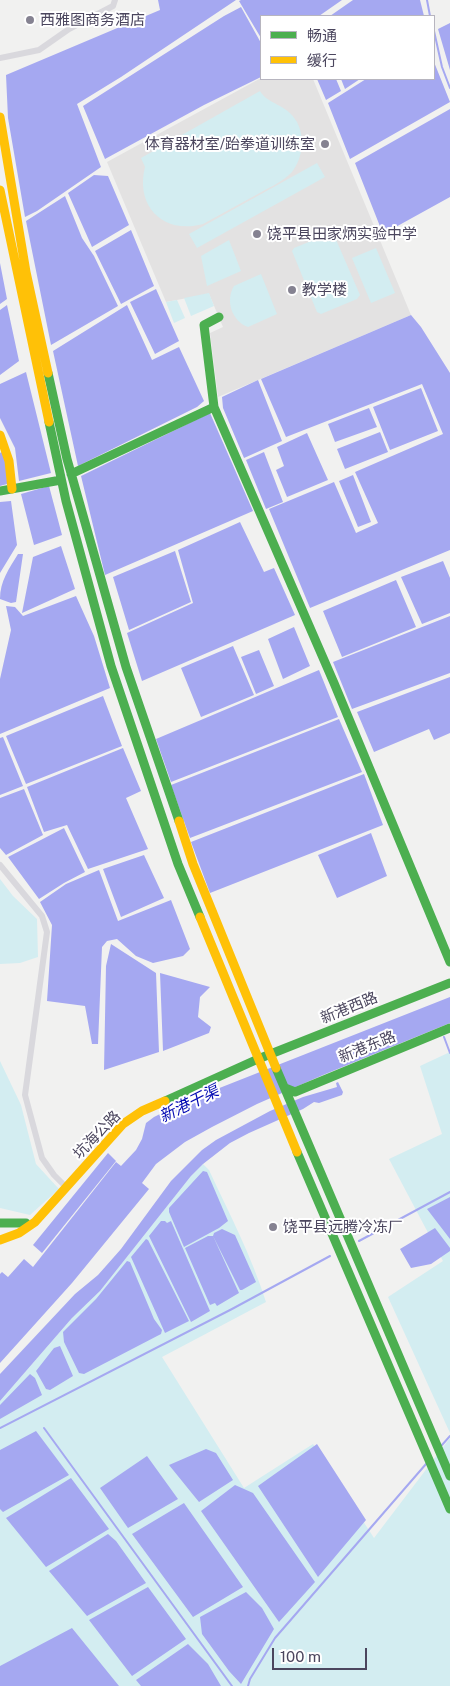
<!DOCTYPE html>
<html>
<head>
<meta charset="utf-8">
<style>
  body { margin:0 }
  #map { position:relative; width:450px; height:1686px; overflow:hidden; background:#f1f1f0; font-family:"Public Sans","Noto Sans SC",sans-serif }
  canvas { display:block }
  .legend { position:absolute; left:260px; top:15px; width:175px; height:65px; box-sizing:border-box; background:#fff; border:1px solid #b7b5bf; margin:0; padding:6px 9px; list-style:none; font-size:15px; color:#4b465e }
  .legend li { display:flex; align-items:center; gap:10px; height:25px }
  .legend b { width:25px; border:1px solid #b7b5bf }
  .scale { position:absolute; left:272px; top:1648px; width:95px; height:22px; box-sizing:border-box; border:2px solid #4b465e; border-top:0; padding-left:6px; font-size:15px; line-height:18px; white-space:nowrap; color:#4b465e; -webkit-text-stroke:4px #fff; paint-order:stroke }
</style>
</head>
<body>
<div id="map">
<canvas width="450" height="1686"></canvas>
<ul class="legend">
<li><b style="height:6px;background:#4caf50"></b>畅通</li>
<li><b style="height:6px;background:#ffc107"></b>缓行</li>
</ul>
<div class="scale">100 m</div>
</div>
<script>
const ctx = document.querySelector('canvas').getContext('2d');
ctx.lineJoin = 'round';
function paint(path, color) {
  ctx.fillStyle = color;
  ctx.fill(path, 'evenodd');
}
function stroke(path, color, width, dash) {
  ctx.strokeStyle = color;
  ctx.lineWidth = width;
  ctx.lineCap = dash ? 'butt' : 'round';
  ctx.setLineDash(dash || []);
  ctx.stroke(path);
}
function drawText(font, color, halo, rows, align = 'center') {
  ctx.font = font + ' "Public Sans","Noto Sans SC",sans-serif';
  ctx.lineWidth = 4;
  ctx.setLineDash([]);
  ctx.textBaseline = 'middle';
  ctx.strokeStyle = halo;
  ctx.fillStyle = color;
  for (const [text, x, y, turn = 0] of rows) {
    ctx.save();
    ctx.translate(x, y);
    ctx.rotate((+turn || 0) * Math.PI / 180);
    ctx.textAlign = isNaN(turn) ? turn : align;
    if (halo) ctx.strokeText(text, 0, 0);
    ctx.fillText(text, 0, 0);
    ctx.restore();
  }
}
paint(new Path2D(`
  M261 78 313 79 411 315 218 397 210 333 223 327 209 294 166 302 107 162Z`), '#e3e2e2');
paint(new Path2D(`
  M260 91C268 105 286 103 297 122 305 137 303 158 292 172 283 182 268 188 256 195 238 205 221 214 203 224 163 235 135 206 145 167L141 158Z
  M317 163 325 177 197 248 189 234Z
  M331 233 334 235 360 295 357 299 321 314 317 312 292 251 294 248Z
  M229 240 241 271 207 286 201 256Z
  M376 248 395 293 371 303 352 258Z
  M261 274 277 314 248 327C232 321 225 301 234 286Z
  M209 293 214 306 191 316 184 298Z
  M177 300 185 318 174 323 166 302Z
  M0 879 13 896 37 919 38 957 20 963 0 964Z
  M450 1052V1433L388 1297 443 1261 389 1159 442 1134 420 1066Z
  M0 1061 21 1105 36 1164 59 1189 30 1215 0 1208Z
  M203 1164 209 1170C229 1213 252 1257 266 1302L162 1357 244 1488 313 1444 374 1538 450 1438V1686H0V1401L72 1318 100 1291 168 1205 191 1176Z`), '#d3edf1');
paint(new Path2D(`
  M158 0H236L121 77 77 104 101 167 37 211 25 217 8 118 6 75 160 10Z
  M241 0H342L319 16H261V38L239 1Z
  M353 0H420L424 16H330Z
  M241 7 261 43V77L204 105 105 159 83 106 224 16Z
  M450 23V70L438 29Z
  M434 62 450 102 350 159 328 103 366 79H434Z
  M317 79H336L341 91 326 100Z
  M341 79H360L345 89Z
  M450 109V197L383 234 355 163Z
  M94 175 108 176 129 225 92 247 68 193Z
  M65 196 82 238 94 256 118 306 51 345 26 221Z
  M131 230 154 286 121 304 95 251Z
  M0 263 7 299 0 304Z
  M156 289 179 341 155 354 130 302Z
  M7 305 19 361 0 375V310Z
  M127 305 152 360 179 347 204 401 197 407 78 466 53 351Z
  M411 315 421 327 450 373V550L310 608 269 509 334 482 356 533 378 523 355 472 443 434 422 384 286 437 261 379Z
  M26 372 51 473 19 481 15 448 0 418V384Z
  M258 380 282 441 244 458 223 408 222 397Z
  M421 388 438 431 390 450 373 407Z
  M369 408 377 427 335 442 328 424Z
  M210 413 253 511 105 575 81 476Z
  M380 432 388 452 345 469 337 449Z
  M307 433 328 480 287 497 276 470 284 466 277 447Z
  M3 451 10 470 7 484 0 486V453Z
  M264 452 283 502 266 509 246 460Z
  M353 475 371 522 358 527 339 481Z
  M49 486 62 535 34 545 21 494Z
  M11 501 17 545 0 573V502Z
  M240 522 264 572 274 568 295 615 142 681 127 633 193 603 178 550Z
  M61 546 75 589 22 613 33 557Z
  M175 551 191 602 129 630 113 577Z
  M18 554H23L16 602 11 603 0 599C0 581 9 569 18 554Z
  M443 561 450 578V613L422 624 401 577Z
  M396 580 416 627 342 657 323 611Z
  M76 596 94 636 110 688 0 734V679L11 630 6 606 15 607 23 616Z
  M450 616V673L352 709 333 662Z
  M294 627 310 666 283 679 268 639Z
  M233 646 254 695 201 717 181 668Z
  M259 650 274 686 256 694 241 657Z
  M319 670 338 717 171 782 156 739Z
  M450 677V733L434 740 429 729 374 752 357 712Z
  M103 696 122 746 26 784 6 736Z
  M339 719 362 772 190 838 171 785Z
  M3 737 23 786 0 795V738Z
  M123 748 141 791 126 798 148 849 88 869 67 825 44 832 27 787Z
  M364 774 383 825 210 893 191 842Z
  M24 789 43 835 6 855 0 848V798Z
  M64 828 85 872 64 883 39 899 8 857Z
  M371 833 387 876 337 898 318 855Z
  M144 855 164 898 121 917 103 869Z
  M99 870 118 921 171 900 190 949 183 956 153 963 136 956 117 939 107 941 102 947 98 1044H92L85 1006 47 1001 52 925 40 902 66 884Z
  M111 944 156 973 159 1052 104 1070 106 966Z
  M160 973 210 987 200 997 198 1017 211 1027 209 1033 163 1051Z
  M450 997V1023L323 1075 257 1104 212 1127 185 1142 156 1164 142 1183 149 1189 72 1283 0 1363V1274L2 1272 8 1277 24 1259 33 1267 116 1162 121 1166 136 1150 142 1139 146 1123 154 1117 184 1102Z
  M338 1082 343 1092 342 1095 319 1103 314 1102 303 1109 249 1133 230 1143 203 1164 191 1176 168 1205 100 1291 72 1318 0 1401V1374L75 1294 98 1275 121 1249 171 1181 202 1150 216 1140 270 1111 303 1097 337 1087 336 1083Z
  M108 1153 116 1161 42 1253 33 1245Z
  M203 1171 207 1172 228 1221 219 1228 184 1247 169 1212V1208Z
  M450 1197V1239L427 1209Z
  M161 1221H165L167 1223 171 1221 210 1311 191 1322 149 1236Z
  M435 1228 450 1248V1251L431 1264 411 1268 400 1249Z
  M222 1229 235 1235 256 1282 242 1290H240L213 1236 214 1233Z
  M208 1236H213L239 1293 217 1306 215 1303 210 1305 185 1248Z
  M146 1239 148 1240 189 1321 165 1333 131 1257Z
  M127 1261 130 1262 154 1319 162 1330 161 1334 84 1374 79 1373 64 1342 63 1332 96 1299Z
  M60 1346 73 1376 50 1390 46 1389 36 1371 54 1348Z
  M30 1374 35 1378 42 1395 0 1419V1405Z
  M36 1431 69 1475 3 1512 0 1509V1450Z
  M317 1444 366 1520 318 1577 258 1486Z
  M206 1449 216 1453 233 1480 199 1502 169 1465Z
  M147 1456 178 1499 128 1528 100 1488Z
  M71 1478 109 1529 46 1567 6 1518Z
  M235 1485 253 1493 315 1582 279 1622 201 1511Z
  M184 1503 243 1587 193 1617 132 1534Z
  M108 1534 116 1541 146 1583 87 1616 49 1571Z
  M148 1587 186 1639 132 1676 89 1620Z
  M246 1592 262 1608 274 1629 241 1684 229 1671 202 1634 200 1617Z
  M72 1628 119 1686H0V1666Z
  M188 1644 208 1664 221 1686H141L136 1680Z`), '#a5a8f1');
stroke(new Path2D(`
  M427 0 430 16
  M434 31 442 67 450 88
  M444 1037 450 1053
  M359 1241 450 1192
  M0 1428 232 1309 330 1256
  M44 1428 232 1686
  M442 1445 450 1436
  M248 1686 250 1679 275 1638 426 1464`), '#a5a8f1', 2);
stroke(new Path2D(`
  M0 58 39 50 69 29 113 6 115 0
  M0 865 42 916 47 932 25 1095 42 1158 54 1175 64 1185`), '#d9d8dd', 6);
stroke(new Path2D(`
  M48 373 67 459 126 667 179 821
  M214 407 334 683 450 962
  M49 422 66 501 111 666 178 864 200 917
  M71 474 214 407 204 325 219 317
  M0 491 61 480
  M276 1068 450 1476
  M285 1088 295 1092 450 1028
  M165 1101 258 1059 450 983
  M297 1152 450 1509
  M0 1223H26`), '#4caf50', 9);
stroke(new Path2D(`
  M0 117 26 272 48 373
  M0 190 49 422
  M0 435 9 461 12 489
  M179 821 193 864 276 1068
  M200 917 297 1152
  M0 1240 19 1233 35 1222 123 1124 142 1111 165 1101`), '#ffc107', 9);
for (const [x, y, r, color] of [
  [30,20,5,"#858291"],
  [325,144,5,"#858291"],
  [257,234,5,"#858291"],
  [292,290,5,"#858291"],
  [273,1227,5,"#858291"]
]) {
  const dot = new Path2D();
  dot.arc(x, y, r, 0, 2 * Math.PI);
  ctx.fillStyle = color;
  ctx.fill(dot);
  stroke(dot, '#fff', 2);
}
drawText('15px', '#4b465e', '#fff', [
  ["西雅图商务酒店",40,20],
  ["体育器材室/跆拳道训练室",315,144,"right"],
  ["饶平县田家炳实验中学",267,234],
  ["教学楼",302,290],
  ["饶平县远腾冷冻厂",283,1227]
], 'left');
drawText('15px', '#4b465e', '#fff', [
  ["新港西路",349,1008,-22],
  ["新港东路",367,1047,-22],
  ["坑海公路",97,1135,-46]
]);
drawText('italic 16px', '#030ab3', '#fff', [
  ["新港干渠",189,1104,-26]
]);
</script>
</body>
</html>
